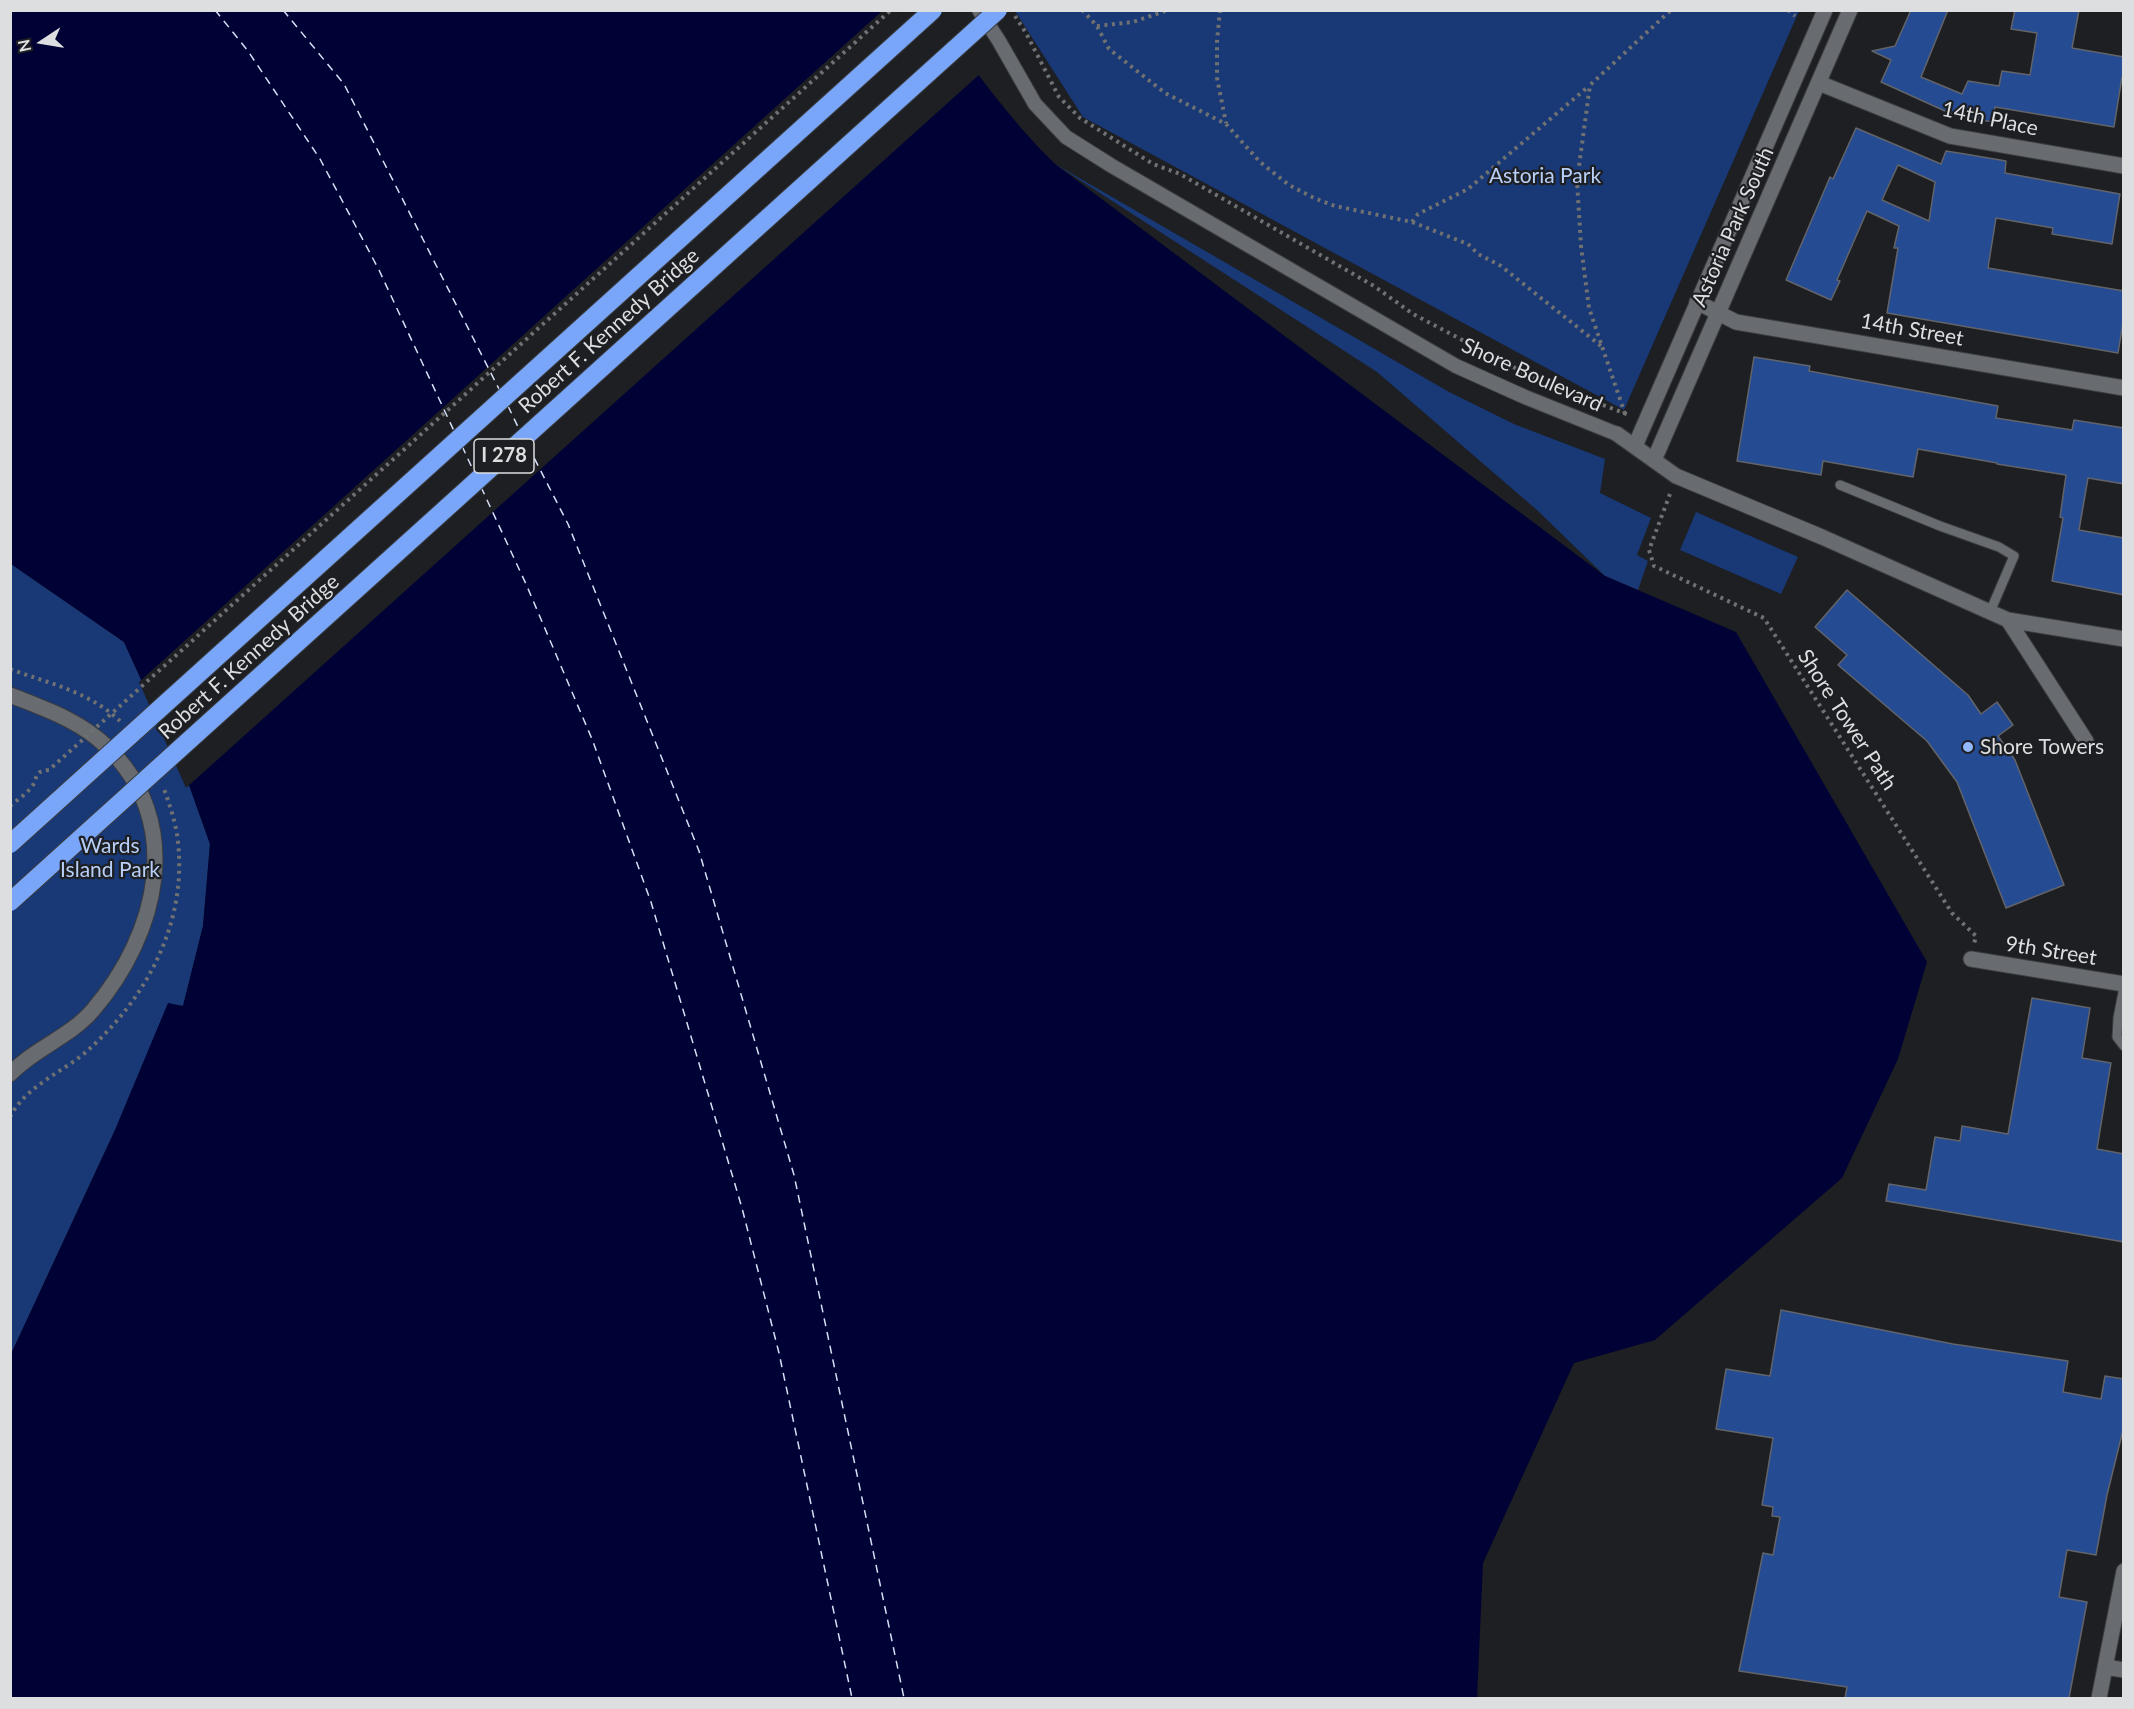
<!DOCTYPE html>
<html>
<head>
<meta charset="utf-8">
<style>
  body { margin:0 }
  #map { position:relative; width:2134px; height:1709px; overflow:hidden; background:#1d1f22; font-family:Lato,sans-serif }
  canvas { display:block }
  .frame { position:absolute; inset:0; border:12px solid #dcdee0; pointer-events:none }
  .north { position:absolute; left:12px; top:12px; width:60px; height:60px; -webkit-text-stroke:4px #1d1f22; paint-order:stroke; rotate:258deg; font-size:16px; font-weight:700; line-height:24px; text-align:center; color:#dcdee0 }
  .north::after { content:''; display:block; margin:auto; width:21px; height:27px; background:#dcdee0; clip-path:polygon(50% 0,100% 100%,50% 72%,0 100%) }
</style>
</head>
<body>
<div id="map">
<canvas width="2134" height="1709"></canvas>
<div class="frame"></div>
<div class="north">N</div>
</div>
<script>
const ctx = document.querySelector('canvas').getContext('2d');
ctx.lineJoin = 'round';
function paint(path, color) {
  ctx.fillStyle = color;
  ctx.fill(path, 'evenodd');
}
function stroke(path, color, width, dash) {
  ctx.strokeStyle = color;
  ctx.lineWidth = width;
  ctx.lineCap = dash ? 'butt' : 'round';
  ctx.setLineDash(dash || []);
  ctx.stroke(path);
}
function drawText(font, color, halo, rows, align = 'center') {
  ctx.font = font + ' Lato,sans-serif';
  ctx.lineWidth = 4.5;
  ctx.setLineDash([]);
  ctx.textBaseline = 'middle';
  ctx.strokeStyle = halo;
  ctx.fillStyle = color;
  for (const [text, x, y, turn = 0] of rows) {
    ctx.save();
    ctx.translate(x, y);
    ctx.rotate((+turn || 0) * Math.PI / 180);
    ctx.textAlign = isNaN(turn) ? turn : align;
    if (halo) ctx.strokeText(text, 0, 0);
    ctx.fillText(text, 0, 0);
    ctx.restore();
  }
}
paint(new Path2D(`
  M1015 11H1799L1624 410 1083 117Z
  M1055 164 1449 392 1514 424 1605 459 1600 493 1651 518 1637 555 1648 561 1638 590 1605 576 1538 511 1377 372Z
  M1696 512 1798 557 1781 594 1680 550Z
  M11 564 124 642 189 785 210 844 203 926 183 1006 168 1004 115 1130 11 1354Z`), '#193876');
paint(new Path2D(`
  M11 11H932C970 64 1008 118 1055 164L1605 576 1736 632 1927 962 1898 1059 1842 1178 1655 1340 1574 1363 1483 1563 1477 1698H11V1354L115 1130 168 1003 183 1006 203 926 210 844 189 785 124 642 11 564Z`), '#000135');
paint(new Path2D(`
  M936 10 981 73 186 788 139 682 882 11Z`), '#1d1f22');
stroke(new Path2D(`
  M215 10 248 51 320 159 379 270 454 431
  M283 10 344 84 500 391
  M508 406 519 429
  M462 446 474 472
  M528 446 568 524 699 851 794 1175 904 1698
  M481 487 526 584 592 739 651 902 742 1208 779 1353 852 1698`), '#d4e0f5', 1.5, [8, 6]);
const building = new Path2D(`
  M1911 10H1948L1921 77 1962 94 1968 81 1999 86 2002 71 2030 75 2037 33 2011 29 2015 10H2079L2072 48 2124 57V77H2122L2114 127 1995 107 1993 122 1956 116 1881 82 1891 60 1872 51 1895 46Z
  M1856 128 1941 164 1946 151 1965 154 2006 161 2005 173 2120 194 2112 244 2052 234 2053 228 1996 218 1988 268 2124 291V317L2118 353 1887 313 1898 248H1894L1899 226 1867 211 1837 280 1840 281 1831 300 1786 280 1830 177 1833 179ZM1898 165 1935 182 1929 221 1882 200Z
  M1754 357 1810 366 1809 371 1998 406 1996 418 2072 430 2074 420 2124 428V484L2088 478 2079 530 2124 538V595L2052 581 2063 518 2060 517 2066 475 1997 464V463L1918 449 1913 477 1823 461 1821 475 1737 461Z
  M1847 590 1968 695 1981 714 1997 702 2013 725 1998 736 2015 760 2064 885 2006 908 1957 782 1927 741 1838 665 1847 655 1815 627Z
  M2032 998 2090 1008 2082 1058 2111 1063 2097 1149 2124 1154V1242L1886 1201 1889 1184 1926 1190 1935 1137 1960 1141 1962 1126 2008 1134Z
  M1781 1310 1953 1344 2068 1361 2063 1392 2101 1399 2105 1376 2124 1379V1426L2107 1495 2096 1555 2067 1550 2059 1597 2087 1602 2069 1698H1845L1847 1687 1739 1671 1763 1553 1773 1555 1780 1517 1772 1516 1773 1507 1762 1505 1773 1438 1716 1429 1726 1369 1770 1376Z`);
paint(building, '#254b93');
stroke(building, '#626469', 1.5);
const service = new Path2D(`
  M1840 485 1940 526 1999 547 2014 556 1990 612
  M2124 987 2118 1018 2117 1037 2124 1046`);
const pedestrian = new Path2D(`
  M979 10 999 41 1035 104 1066 137 1112 166 1456 366 1525 397 1617 434`);
const minor = new Path2D(`
  M1819 83 1950 136 2124 166
  M1697 302 1736 322 2124 388
  M1617 434 1676 476 1822 537 2008 620 2086 741
  M2008 620 2124 639
  M10 695C45 709 79 720 106 746 186 822 158 934 93 1010 70 1037 35 1048 10 1074
  M1971 959 2124 984
  M2105 1667 2124 1670
  M2099 1698 2124 1571`);
const tertiary = new Path2D(`
  M1635 446 1825 10
  M1654 460 1850 10`);
stroke(service, '#3a3c3f', 11);
stroke(pedestrian, '#3a3c3f', 16);
stroke(minor, '#3a3c3f', 17);
stroke(tertiary, '#3a3c3f', 17);
stroke(new Path2D(`
  M1082 10 1097 26 1109 49 1165 93 1226 124 1260 162 1289 185 1314 198 1335 206 1412 222 1468 244 1478 254 1501 266 1601 346
  M1220 10 1217 41V78L1226 123
  M1788 10 1795 16
  M1015 16 1026 33 1059 97 1080 118 1153 164 1180 174 1374 286 1413 314 1538 380 1629 415
  M1097 26 1133 22 1168 10
  M1412 222 1418 214 1468 189 1589 86
  M1625 414 1589 308 1581 246 1577 181 1590 85 1671 10
  M1670 494 1649 550 1654 566 1764 618 1952 913 1976 936 1974 944
  M10 669C50 684 88 691 120 721
  M10 1117C26 1086 61 1073 86 1052 146 999 187 924 178 842 176 823 170 806 164 789`), '#6f7173', 4, [3, 4.5]);
stroke(service, '#686b6f', 9);
stroke(pedestrian, '#686b6f', 14);
stroke(minor, '#686b6f', 15);
stroke(tertiary, '#686b6f', 15);
const motorwayBridge = new Path2D(`
  M10 844 933 10
  M10 902 998 10`);
stroke(motorwayBridge, '#3a3c3f', 20, []);
stroke(new Path2D(`
  M10 806C17 800 29 792 33 785 38 775 35 771 49 770L891 10`), '#6f7173', 4, [3, 4.5]);
stroke(motorwayBridge, '#79a6f9', 18);
for (const [x, y, r, color] of [
  [1968,747,6,"#91b8fd"]
]) {
  const dot = new Path2D();
  dot.arc(x, y, r, 0, 2 * Math.PI);
  ctx.fillStyle = color;
  ctx.fill(dot);
  stroke(dot, '#1d1f22', 2);
}
for (const [x, y, w] of [
  [504,456,60]
]) {
  const box = new Path2D();
  box.roundRect(x - w / 2, y - 17, w, 34, 4.5);
  ctx.fillStyle = '#1d1f22';
  ctx.fill(box);
  stroke(box, '#dcdee0', 1.5);
}
drawText('bold 20px', '#dcdee0', null, [
  ["I 278",504,456]
]);
drawText('21px', '#dcdee0', '#1d1f22', [
  ["14th Place",1990,119,12],
  ["Astoria Park South",1733,227,-66],
  ["14th Street",1912,330,10],
  ["Robert F. Kennedy Bridge",609,331,-42],
  ["Shore Boulevard",1532,375,24],
  ["Robert F. Kennedy Bridge",249,657,-42],
  ["Shore Tower Path",1847,720,57],
  ["9th Street",2051,951,9]
]);
drawText('21px', '#b8cff8', '#1d1f22', [
  ["Astoria Park",1545,176],
  ["Wards",110,846],
  ["Island Park",110,870]
]);
drawText('21px', '#dcdee0', '#1d1f22', [
  ["Shore Towers",1980,747]
], 'left');
</script>
</body>
</html>
